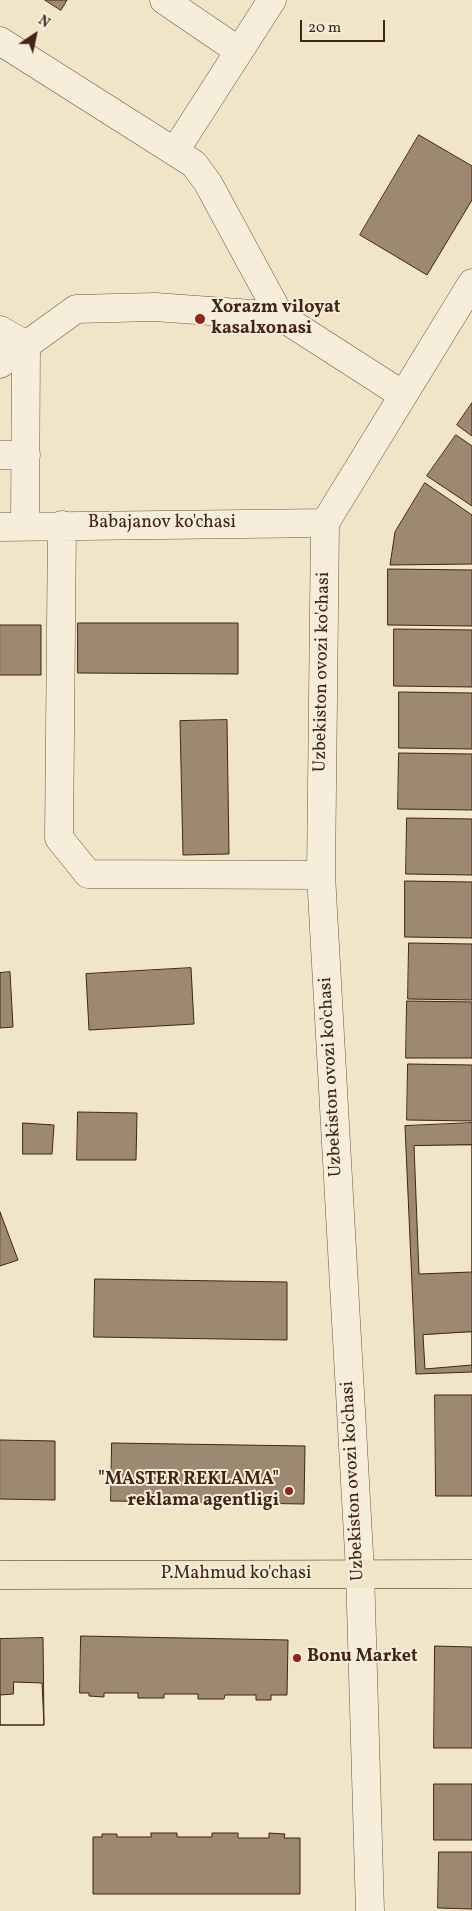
<!DOCTYPE html>
<html>
<head>
<meta charset="utf-8">
<style>
  body { margin:0 }
  #map { position:relative; width:472px; height:1911px; overflow:hidden; background:#f1e5c8; font-family:Vollkorn,serif }
  canvas { display:block }
  .north { position:absolute; left:10px; top:10px; width:50px; height:50px; -webkit-text-stroke:4px #f6eedb; paint-order:stroke; rotate:34deg; font-size:14px; font-weight:700; line-height:20px; text-align:center; color:#432315 }
  .north::after { content:''; display:block; margin:auto; width:18px; height:22px; background:#432315; clip-path:polygon(50% 0,100% 100%,50% 72%,0 100%) }
  .scale { position:absolute; left:300px; top:20px; width:85px; height:22px; box-sizing:border-box; border:2px solid #432315; border-top:0; padding-left:6px; font-size:15px; line-height:18px; white-space:nowrap; color:#432315; -webkit-text-stroke:4px #f6eedb; paint-order:stroke }
</style>
</head>
<body>
<div id="map">
<canvas width="472" height="1911"></canvas>
<div class="north">N</div>
<div class="scale">20 m</div>
</div>
<script>
const ctx = document.querySelector('canvas').getContext('2d');
ctx.lineJoin = 'round';
function paint(path, color) {
  ctx.fillStyle = color;
  ctx.fill(path, 'evenodd');
}
function stroke(path, color, width, dash) {
  ctx.strokeStyle = color;
  ctx.lineWidth = width;
  ctx.lineCap = dash ? 'butt' : 'round';
  ctx.setLineDash(dash || []);
  ctx.stroke(path);
}
function drawText(font, color, halo, rows, align = 'center') {
  ctx.font = font + ' Vollkorn,serif';
  ctx.lineWidth = 4;
  ctx.setLineDash([]);
  ctx.textBaseline = 'middle';
  ctx.strokeStyle = halo;
  ctx.fillStyle = color;
  for (const [text, x, y, turn = 0] of rows) {
    ctx.save();
    ctx.translate(x, y);
    ctx.rotate((+turn || 0) * Math.PI / 180);
    ctx.textAlign = isNaN(turn) ? turn : align;
    if (halo) ctx.strokeText(text, 0, 0);
    ctx.fillText(text, 0, 0);
    ctx.restore();
  }
}
const building = new Path2D(`
  M45 0H67L61 10Z
  M419 135 472 166V200L427 275 360 235Z
  M472 403V436L457 425Z
  M456 435 472 446V506L427 476Z
  M425 483 472 515V564L390 565 395 532Z
  M388 569 472 570V626L388 625Z
  M78 623H238V674L78 673Z
  M0 625H41V675H0Z
  M394 629 472 630V687L394 686Z
  M399 692 472 693V749L399 748Z
  M227 720 229 854 183 855 180 721Z
  M399 753 472 754V810L398 809Z
  M407 818 472 819V875L406 874Z
  M405 881 472 882V938L405 937Z
  M409 943 472 944V1000L408 999Z
  M191 968 194 1024 89 1030 86 974Z
  M10 972 13 1027 0 1028V973Z
  M407 1001 472 1002V1058H406Z
  M408 1064 472 1065V1121L407 1120Z
  M78 1112 137 1113 136 1160H77Z
  M23 1123 54 1125 52 1154H23Z
  M472 1123V1372L416 1374 405 1126Z
  M472 1145V1272L419 1274 414 1146Z
  M0 1212 18 1260 0 1266Z
  M95 1279 287 1282V1340L94 1337Z
  M472 1332V1365L425 1369 423 1335Z
  M435 1395H472V1496H436Z
  M0 1440 55 1441V1500L0 1499Z
  M112 1443 305 1446 304 1504 111 1501Z
  M81 1636 288 1640 287 1695H271V1700H256V1695H225L224 1699H198V1694H164V1698H138V1693H104V1697L89 1696V1693H80Z
  M43 1638 44 1725H0V1639Z
  M435 1646 472 1647V1748H434Z
  M14 1682 42 1683 44 1725H0V1695L13 1694Z
  M434 1784H472V1840H434Z
  M151 1833H177V1837H212V1833H238V1838H269V1833L285 1834 284 1838H300V1894H93V1837H102V1834H117V1837H151Z
  M439 1852H472V1909L438 1908Z`);
paint(building, '#9d8872');
stroke(building, '#432315', 1);
const minor = new Path2D(`
  M164 0 239 51
  M0 41 194 164 208 183 280 316 403 395
  M175 151 272 0
  M0 330 26 345
  M0 364 76 309 155 307 280 316
  M0 455H26
  M62 525 59 838 88 874 321 875
  M25 526 26 345
  M0 527 325 523
  M370 1911 360 1571 321 875 325 523 472 283`);
const major = new Path2D(`
  M0 1575 472 1574`);
stroke(minor, '#6e5442', 29);
stroke(major, '#432315', 29);
stroke(minor, '#f6eedb', 28);
stroke(major, '#f1e5c8', 28);
for (const [x, y, r, color] of [
  [200,319,6,"#8f2418"],
  [289,1491,5,"#8f2418"],
  [297,1658,5,"#8f2418"]
]) {
  const dot = new Path2D();
  dot.arc(x, y, r, 0, 2 * Math.PI);
  ctx.fillStyle = color;
  ctx.fill(dot);
  stroke(dot, '#f6eedb', 2);
}
drawText('bold 18px', '#432315', '#f6eedb', [
  ["Xorazm viloyat",211,309],
  ["kasalxonasi",211,330],
  ["\"MASTER REKLAMA\"",279,1481,"right"],
  ["reklama agentligi",279,1502,"right"],
  ["Bonu Market",307,1658]
], 'left');
drawText('18px', '#432315', '#f6eedb', [
  ["Babajanov ko'chasi",162,524],
  ["Uzbekiston ovozi ko'chasi",323,672,-89],
  ["Uzbekiston ovozi ko'chasi",332,1077,-93],
  ["Uzbekiston ovozi ko'chasi",354,1481,-93],
  ["P.Mahmud ko'chasi",236,1575]
]);
</script>
</body>
</html>
